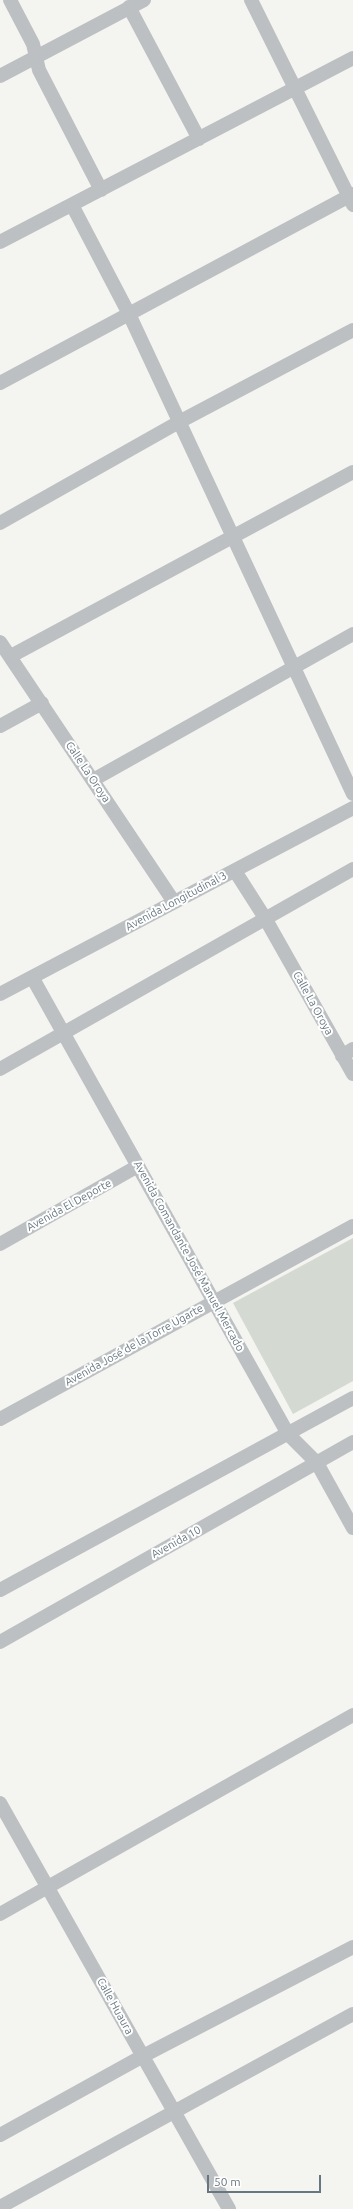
<!DOCTYPE html>
<html>
<head>
<meta charset="utf-8">
<style>
  body { margin:0 }
  #map { position:relative; width:353px; height:2209px; overflow:hidden; background:#f4f4f1; font-family:Ubuntu,sans-serif }
  canvas { display:block }
  .scale { position:absolute; left:207px; top:2175px; width:114px; height:18px; box-sizing:border-box; border:2px solid #67767f; border-top:0; padding-left:5px; font-size:12px; line-height:14px; white-space:nowrap; color:#67767f; -webkit-text-stroke:3px #fff; paint-order:stroke }
</style>
</head>
<body>
<div id="map">
<canvas width="353" height="2209"></canvas>
<div class="scale">50 m</div>
</div>
<script>
const ctx = document.querySelector('canvas').getContext('2d');
ctx.lineJoin = 'round';
function paint(path, color) {
  ctx.fillStyle = color;
  ctx.fill(path, 'evenodd');
}
function stroke(path, color, width, dash) {
  ctx.strokeStyle = color;
  ctx.lineWidth = width;
  ctx.lineCap = dash ? 'butt' : 'round';
  ctx.setLineDash(dash || []);
  ctx.stroke(path);
}
function drawText(font, color, halo, rows, align = 'center') {
  ctx.font = font + ' Ubuntu,sans-serif';
  ctx.lineWidth = 4;
  ctx.setLineDash([]);
  ctx.textBaseline = 'middle';
  ctx.strokeStyle = halo;
  ctx.fillStyle = color;
  for (const [text, x, y, turn = 0] of rows) {
    ctx.save();
    ctx.translate(x, y);
    ctx.rotate((+turn || 0) * Math.PI / 180);
    ctx.textAlign = isNaN(turn) ? turn : align;
    if (halo) ctx.strokeText(text, 0, 0);
    ctx.fillText(text, 0, 0);
    ctx.restore();
  }
}
paint(new Path2D(`
  M353 1238V1381L293 1414 233 1303Z`), '#d4d9d1');
stroke(new Path2D(`
  M10 0 33 44 39 70 101 190
  M251 0 353 205
  M129 7 199 139
  M0 76 144 0
  M72 205 129 314 353 794
  M0 242 353 58
  M0 383 353 194
  M0 523 179 422 353 330
  M0 642 174 902
  M11 656 353 472
  M0 726 42 703
  M93 780 353 634
  M235 871 265 918 353 1074
  M32 977 288 1434 317 1463 353 1528
  M0 994 353 808
  M342 1056 353 1049
  M0 1069 353 869
  M0 1244 138 1166
  M0 1419 353 1226
  M0 1590 353 1398
  M0 1642 353 1442
  M0 1803 229 2209
  M0 1914 353 1715
  M0 2135 143 2056 353 1947
  M0 2207 353 2014`), '#bcc0c3', 14);
drawText('11px', '#67767f', '#fff', [
  ["Calle La Oroya",88,772,56],
  ["Avenida Longitudinal 3",176,901,-28],
  ["Calle La Oroya",313,1003,61],
  ["Avenida El Deporte",69,1205,-29],
  ["Avenida Comandante José Manuel Mercado",189,1256,61],
  ["Avenida José de la Torre Ugarte",134,1345,-29],
  ["Avenida 10",176,1542,-29],
  ["Calle Huaura",115,2006,61]
]);
</script>
</body>
</html>
